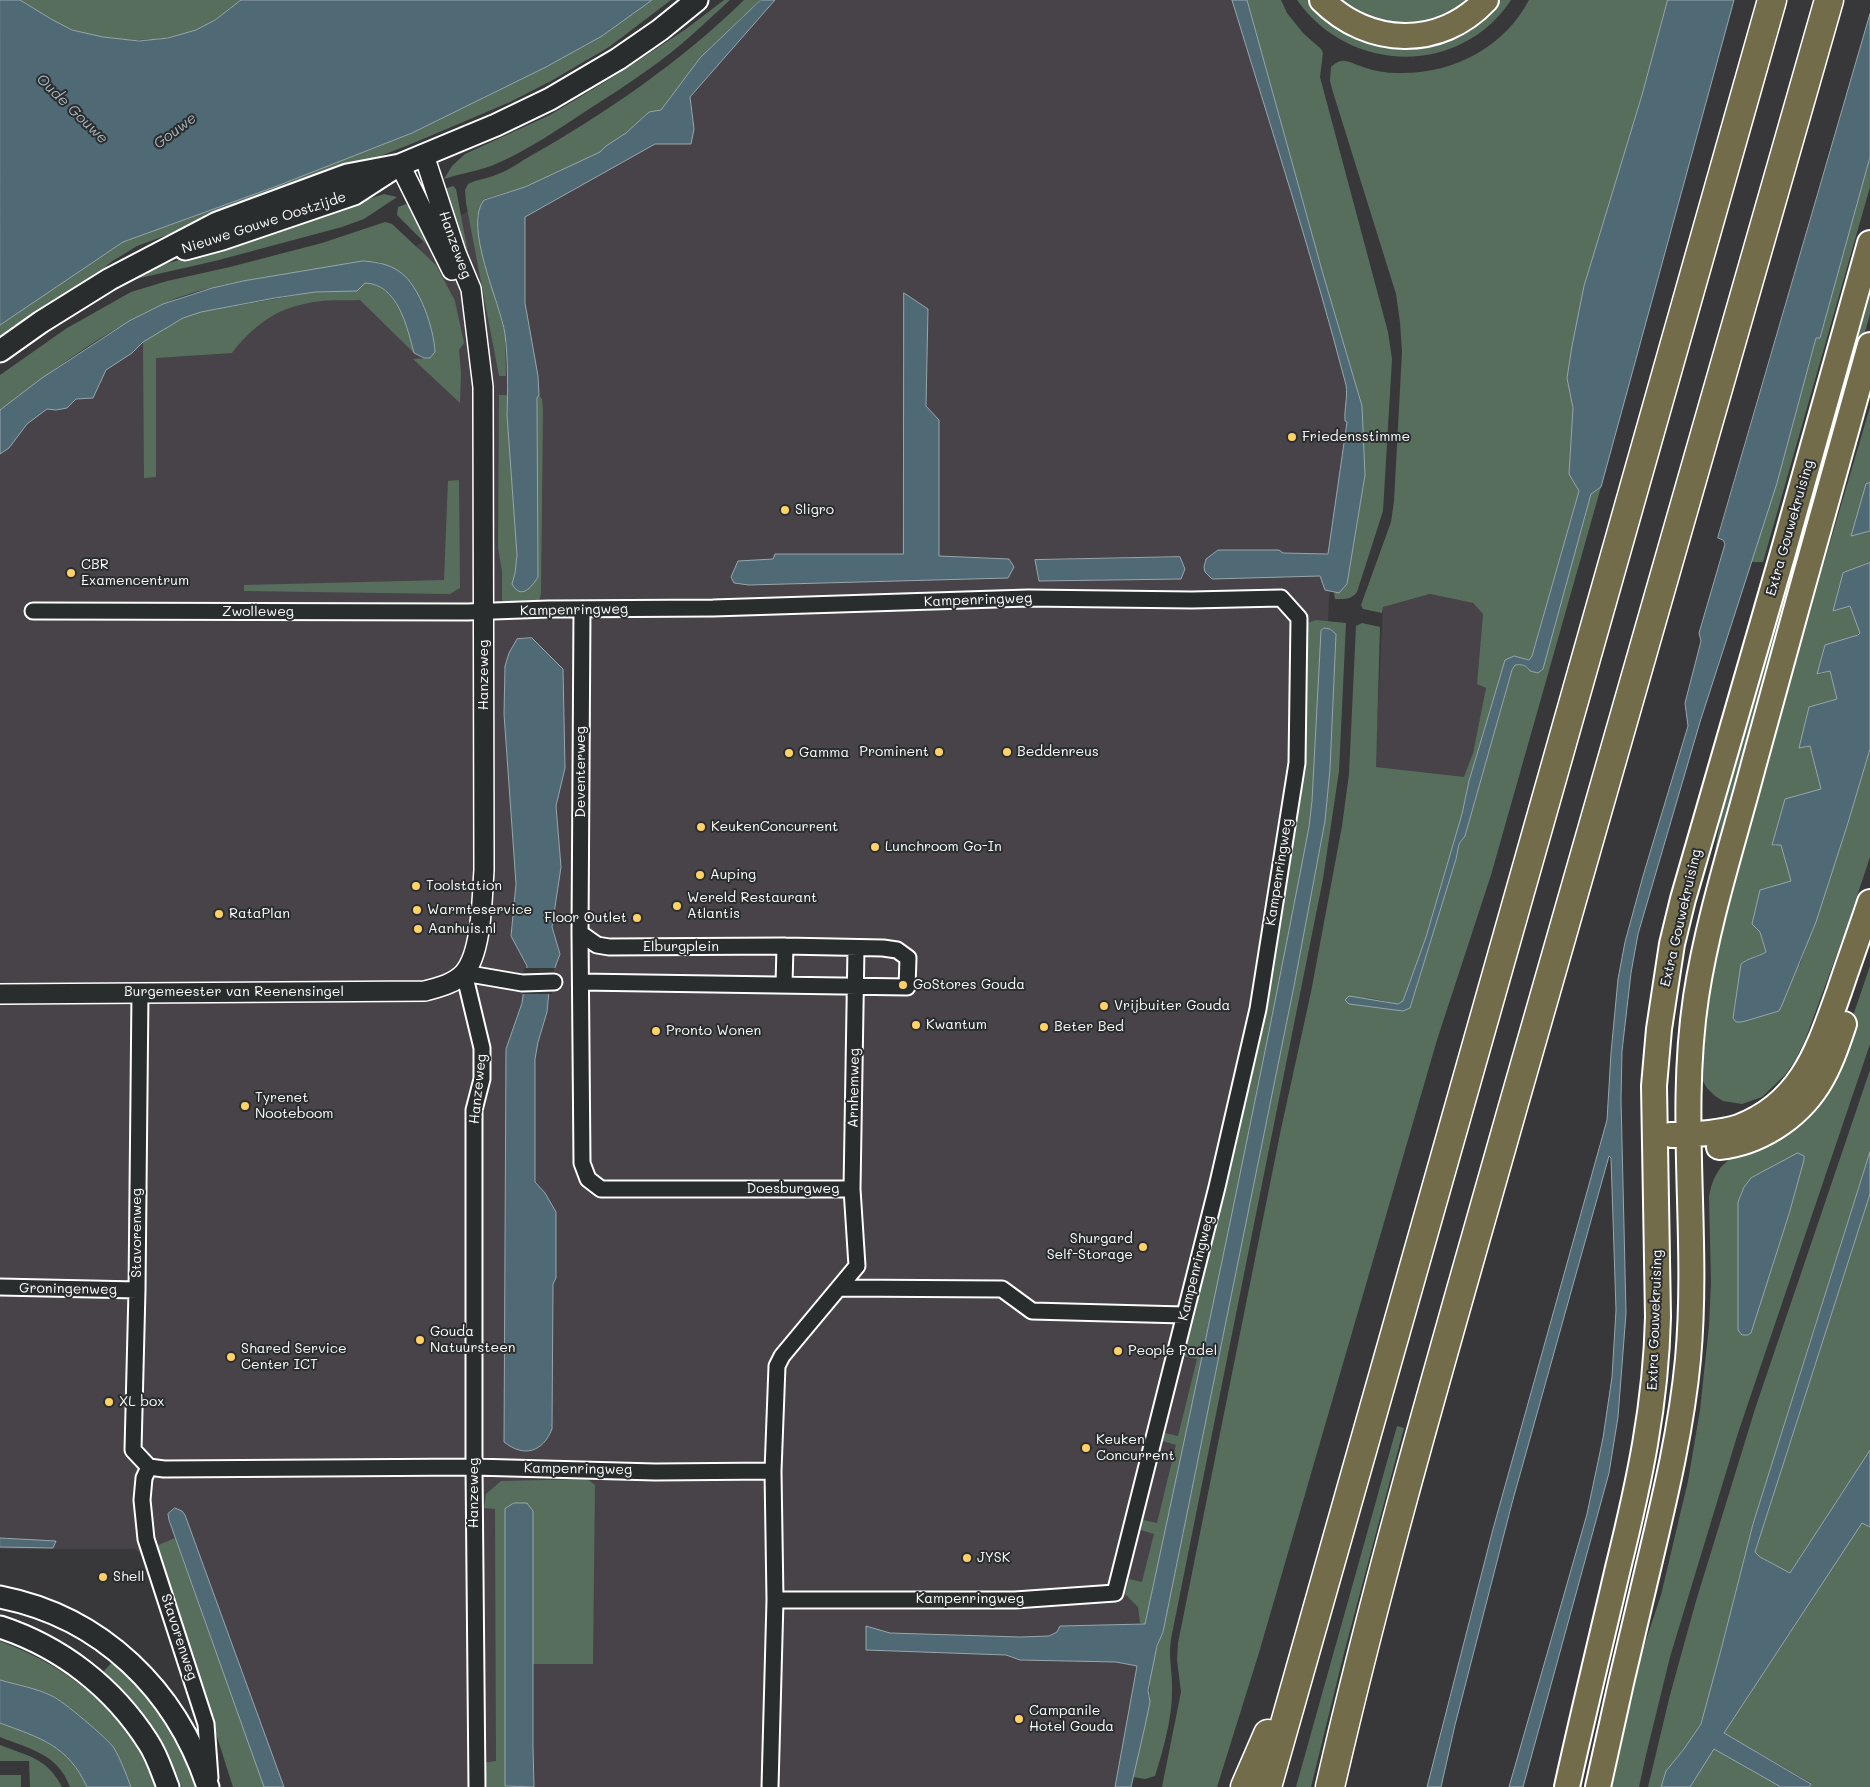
<!DOCTYPE html>
<html>
<head>
<meta charset="utf-8">
<style>
  body { margin:0 }
  canvas { display:block; background:#38373a }
</style>
</head>
<body>
<canvas width="1870" height="1787"></canvas>
<script>
const ctx = document.querySelector('canvas').getContext('2d');
ctx.lineJoin = 'round';
function paint(path, color) {
  ctx.fillStyle = color;
  ctx.fill(path, 'evenodd');
}
function stroke(path, color, width, dash) {
  ctx.strokeStyle = color;
  ctx.lineWidth = width;
  ctx.lineCap = dash ? 'butt' : 'round';
  ctx.setLineDash(dash || []);
  ctx.stroke(path);
}
function drawText(font, color, halo, rows, align = 'center') {
  ctx.font = font + ' Mali,sans-serif';
  ctx.lineWidth = 4;
  ctx.setLineDash([]);
  ctx.textBaseline = 'middle';
  ctx.strokeStyle = halo;
  ctx.fillStyle = color;
  for (const [text, x, y, turn = 0] of rows) {
    ctx.save();
    ctx.translate(x, y);
    ctx.rotate((+turn || 0) * Math.PI / 180);
    ctx.textAlign = isNaN(turn) ? turn : align;
    if (halo) ctx.strokeText(text, 0, 0);
    ctx.fillText(text, 0, 0);
    ctx.restore();
  }
}
paint(new Path2D(`
  M775 0H1241L1356 396 1347 421 1328 554H1323L1330 578 1322 755 1312 850 1138 1666 1115 1787H236L166 1575 135 1549H0V454L9 448 27 424 47 408 56 410 76 399 93 398 106 370 132 353 143 342 201 312 315 292 356 291 398 271 416 246 484 200 525 187 565 170 600 152 606 146 626 133 654 110H661L700 58H709Z
  M1430 594 1473 603 1483 614 1477 684 1486 688 1473 753 1465 778 1375 767 1383 607Z`), '#484349');
paint(new Path2D(`
  M20 0H241C226 11 213 23 196 30 161 44 106 43 71 29 53 22 37 10 20 0Z
  M652 0H671L609 47 551 81 510 102 416 142 337 173 137 246 111 262 91 279 0 340V325L123 242 277 186 412 133 546 67 602 36Z
  M724 0H730C704 24 678 49 649 69 630 83 609 96 589 109 560 128 530 149 498 163 481 171 461 173 444 179L452 166 465 154 550 115 618 74 686 29Z
  M744 0H760L700 58 661 110 649 112 626 133 606 146 600 152 565 170 525 187 484 199 477 218 482 253 505 333 506 376H499L466 203 465 190 468 184C475 180 485 179 493 176 505 172 516 165 527 158 603 115 681 62 744 0Z
  M1247 0H1281L1287 13 1303 33 1321 49 1323 53 1320 77 1388 332 1392 359 1383 511 1357 592C1351 600 1344 599 1335 599L1334 593H1339L1347 584 1365 475 1362 406 1323 274Z
  M1297 0H1308C1352 64 1456 62 1501 0H1511C1460 77 1349 74 1297 0Z
  M1336 0H1469C1445 20 1409 32 1377 22 1363 18 1349 7 1336 0Z
  M1529 0H1668L1642 95 1584 286 1567 378 1573 408 1569 474 1579 491 1532 656 1529 660 1514 656 1505 660 1469 781 1462 814 1426 937 1403 1001 1398 1004 1360 996 1410 1008 1456 859 1459 844 1465 836 1512 670 1515 665C1522 664 1526 665 1530 671L1591 494 1601 487 1491 875 1437 1040 1258 1656 1217 1787H1162L1181 1692 1177 1660 1178 1643 1281 1129 1311 992 1342 826 1349 774 1356 626 1362 623 1380 627 1376 767 1464 777 1473 753 1486 688 1477 684 1483 614 1473 603 1430 594 1383 607 1382 613 1363 609 1361 605 1391 522 1394 501 1402 352 1400 322 1396 294 1332 89 1330 81 1331 67C1334 64 1337 62 1341 61 1348 60 1356 65 1363 67 1374 71 1386 73 1397 73 1451 75 1504 48 1529 0Z
  M1870 157V187L1763 562H1750L1777 483 1816 338H1820Z
  M453 186 456 189 473 280 442 190Z
  M384 194 397 197 364 219 342 227 215 261 131 280 164 264 221 249Z
  M406 204 418 216 457 287 436 254 397 215 398 207Z
  M385 222 392 224 436 265 455 301 464 343 459 350 461 373 460 403 413 359 430 358 380 262 363 261C336 266 308 271 281 275 241 281 200 287 163 304 107 329 49 373 0 410V375L67 328 131 292 167 281 230 267 322 243Z
  M1870 282V314L1714 874 1711 873 1727 782Z
  M365 283C399 285 407 327 414 353L360 300C344 301 325 299 309 303 275 309 253 326 232 353L156 358V477L144 478 143 342 183 318 201 312 315 292 356 291Z
  M499 395H508L507 415 517 555 515 573 512 584 538 577 537 397 539 395 542 399 543 409 541 594 538 604 511 605 502 600V571L498 548Z
  M1870 407V483L1866 485 1852 535 1870 531V563L1843 573 1834 610 1850 606 1860 632 1818 675 1830 671 1837 700 1800 748 1810 746 1821 789 1772 844 1774 846 1781 844 1791 881 1760 932 1766 952C1758 957 1748 958 1741 964L1733 1018 1800 964 1847 826 1870 749V857L1845 932 1804 1043 1794 1062 1785 1075 1762 1097 1742 1104 1723 1101 1715 1096 1707 1088 1701 1078 1704 1008 1716 948 1767 756Z
  M459 480 460 588 450 594 244 591V585L444 580 448 481Z
  M1316 620 1346 623 1339 771 1323 879 1171 1639C1168 1658 1173 1674 1172 1693 1172 1718 1163 1751 1155 1776L1145 1779 1133 1777 1150 1702C1147 1680 1154 1653 1163 1632L1294 986 1325 821 1330 769 1336 634 1330 629 1324 628 1312 801 1309 827 1271 1028 1173 1498 1145 1625 1140 1623 1138 1607 1125 1594 1129 1579 1142 1582 1154 1534 1141 1530 1143 1520 1157 1523 1176 1445 1163 1441 1165 1433 1178 1436 1197 1359 1184 1356 1262 1027 1302 782 1307 623Z
  M1870 966V1044L1738 1433 1670 1657 1646 1755 1639 1787H1609L1631 1685 1661 1595 1688 1481 1700 1410 1709 1326 1711 1282 1709 1197C1711 1185 1714 1177 1721 1167L1840 1054ZM1804 1160 1789 1214 1751 1332 1748 1335 1738 1330V1202L1744 1187Z
  M1870 1070V1152L1753 1524 1721 1650 1701 1724 1684 1749 1666 1771 1661 1787H1648L1670 1695 1696 1601 1755 1409Z
  M1870 1194V1450L1790 1573 1760 1557 1755 1552Z
  M1397 1426 1404 1428 1344 1653 1311 1787H1296Z
  M587 1479 595 1485 593 1664H533V1511L514 1503 505 1509V1787H487L482 1763 496 1761 495 1509 484 1508 486 1494 501 1481Z
  M1862 1522 1870 1527V1787H1809L1811 1783 1724 1733Z
  M175 1538 216 1653 222 1666 264 1787H233L156 1546Z
  M0 1641C73 1669 128 1714 159 1787H131C126 1774 121 1760 114 1748 108 1739 62 1700 52 1696 36 1688 17 1685 0 1680Z
  M113 1661C134 1681 154 1702 171 1726 183 1744 190 1767 198 1787H182C165 1742 137 1706 103 1672Z
  M0 1723C40 1738 68 1745 87 1787H70C58 1754 30 1749 0 1737Z
  M0 1745C28 1756 47 1758 62 1787H30L29 1761H0Z
  M1714 1749 1781 1787H1690Z
  M21 1775V1787H0V1775Z`), '#576e5c');
const water = new Path2D(`
  M0 0H20L51 19 72 30 103 37 139 41 168 38 196 30 215 20 241 0H652L602 36 546 67 412 133 277 186 123 242 0 325Z
  M761 0H775L690 97 694 129 691 144H655L525 217V303L538 376 539 395 537 398 538 577C531 588 521 600 512 584L515 573 517 555 507 415C508 391 508 357 505 334 500 302 463 226 484 200L525 187 600 152 606 146 626 133 649 112 661 110 700 58Z
  M1232 0H1247L1323 274 1362 406 1365 475 1347 584 1339 593 1325 590 1320 576 1212 579 1205 572 1204 567 1206 559 1218 550H1279L1283 553 1328 554 1347 422 1345 421C1344 409 1348 397 1346 385 1312 255 1271 128 1232 0Z
  M1668 0H1734L1601 487 1591 494 1543 669 1538 673 1530 671C1526 665 1522 664 1515 665L1512 670 1465 836 1459 844 1456 859 1410 1008 1403 1011 1349 1004 1345 1000 1349 996 1398 1004 1403 1001 1426 937 1462 814 1469 781 1505 660 1514 656 1529 660 1532 656 1579 491 1569 474 1573 408 1567 378 1572 346 1584 286 1642 95Z
  M1870 14V157L1820 338H1816L1777 483 1700 722 1638 934 1631 973 1622 1051 1621 1099 1626 1313 1618 1417 1609 1473 1523 1787H1509L1587 1514 1603 1438 1612 1377 1616 1310 1611 1158 1609 1156 1512 1503 1455 1725 1441 1787H1427L1493 1529 1607 1120 1611 1053 1618 979 1625 942 1643 876 1688 726 1685 703 1701 641 1699 633 1725 544 1723 540 1718 538Z
  M363 261C377 262 389 264 400 272 420 286 434 329 435 352L430 358H424L414 353C407 327 398 284 365 283L357 291 315 292 275 298 201 312 183 318 143 342 132 353 106 370 93 398 76 399 67 408 56 410 47 409 27 424 9 448 0 454V410L42 378 129 321 163 304 212 288 243 281Z
  M904 293 928 309 926 406 939 420V556L1009 559 1014 567 1008 578 749 585 734 583 731 577 738 561 773 559 775 554H903Z
  M1870 483V531L1851 536 1866 484Z
  M1180 557 1185 569 1181 579 1039 581 1035 560Z
  M1870 563V749L1847 826 1816 922 1782 1005 1779 1011 1742 1022H1736L1733 1018 1741 964C1748 958 1758 957 1766 952L1760 932 1752 924 1760 890 1791 881 1781 845H1772L1785 799 1821 789 1810 746 1799 748 1809 707 1837 699 1830 671 1817 674 1825 645 1858 635 1860 633 1850 606 1833 611 1843 573Z
  M1324 628 1330 629 1336 634 1330 769 1325 821 1294 986 1163 1632 1157 1646 1148 1690 1150 1702 1145 1726 1131 1787H1115L1137 1666 1116 1662 1020 1660 1006 1655 866 1650V1626L890 1633 1020 1637 1049 1636 1057 1632 1060 1626 1145 1624C1202 1359 1258 1094 1309 827L1312 801 1321 631Z
  M532 638 563 669 565 768 556 806 561 867 552 927 560 954 550 981 547 1012 538 1042 535 1059V1182L545 1193 556 1212V1278L553 1284 552 1429C543 1452 524 1458 504 1442L506 1049 522 1003 527 966 511 936 516 884 504 714 505 666 509 653 517 639Z
  M1870 1152V1194L1755 1552 1760 1557 1790 1573 1870 1450V1527L1862 1523 1724 1733 1811 1784 1809 1787H1781L1714 1749 1690 1787H1661L1666 1771 1684 1749 1701 1724 1721 1650 1753 1524Z
  M1798 1153 1804 1156V1160L1789 1214 1751 1333 1748 1335H1742L1738 1330V1202L1744 1187 1751 1178Z
  M514 1503H527L533 1511V1746L534 1787 505 1786V1509Z
  M175 1508 182 1511 185 1515 284 1787H264L169 1520 168 1514Z
  M0 1538 56 1541 53 1548 0 1547Z
  M0 1680C17 1685 36 1688 52 1696 62 1700 108 1739 114 1748 121 1760 126 1774 131 1787H87C68 1745 40 1738 0 1723Z`);
paint(water, '#506a75');
stroke(water, '#96a6ac', 1);
paint(new Path2D(`
  M524 968H555L552 994H522Z`), '#38373a');
const minor = new Path2D(`
  M33 611 467 612 548 609 713 608 1028 598 1192 600 1281 598 1299 618 1297 763 1258 1009 1217 1187 1115 1593 1015 1600H775L773 1471 777 1366 782 1356 857 1266 852 1189H601L588 1179 582 1163 580 933 582 610
  M580 933 597 945 609 947 785 946 883 948 897 950 908 958 907 987 581 982
  M784 985 785 946
  M140 992 137 1290 133 1450 149 1467 164 1469 474 1467 655 1472 773 1471
  M852 1189 856 948
  M0 1287 137 1290
  M840 1288 1002 1289 1032 1311 1184 1315
  M149 1467 144 1478 142 1500 146 1539 206 1724 210 1778
  M477 1787 474 1467V1110L482 1079V1048L464 973 522 983 554 982
  M770 1787 775 1600`);
const tertiary = new Path2D(`
  M400 165 452 270
  M0 994 425 991C439 987 454 984 464 973 482 952 482 897 484 870L483 387 471 289 456 253 424 155`);
const secondary = new Path2D(`
  M185 249 222 239 354 194 391 170
  M0 351 41 322 110 279 217 223 347 175 400 165 496 125 550 99 618 59 660 30 697 0
  M0 1597C102 1617 176 1690 208 1787
  M0 1627C61 1647 113 1687 148 1742 157 1755 162 1772 168 1787`);
const primary = new Path2D(`
  M1322 0C1369 47 1440 49 1486 0
  M1671 1135C1693 1134 1717 1134 1739 1127 1802 1103 1818 1050 1839 992 1849 962 1860 932 1870 902
  M1719 1147C1759 1143 1797 1118 1818 1085 1830 1066 1837 1045 1844 1024
  M1567 1787C1583 1714 1601 1641 1618 1568 1639 1483 1656 1405 1658 1317L1654 1086 1659 1029 1672 944 1683 899 1783 553 1870 243
  M1598 1787C1613 1717 1629 1647 1646 1577 1663 1505 1681 1433 1688 1359 1699 1238 1678 1117 1696 997 1708 919 1733 843 1753 767 1791 626 1831 486 1870 345`);
const motorway = new Path2D(`
  M1245 1787 1268 1734
  M1267 1787 1772 0
  M1330 1787C1383 1557 1450 1330 1514 1103 1618 735 1725 368 1829 0`);
stroke(minor, '#fff', 19);
stroke(tertiary, '#fff', 22);
stroke(secondary, '#fff', 25);
stroke(primary, '#fff', 28);
stroke(motorway, '#fff', 31);
stroke(minor, '#2a2d2e', 15);
stroke(tertiary, '#2a2d2e', 19);
stroke(secondary, '#2a2d2e', 21);
stroke(primary, '#736c4b', 24);
stroke(motorway, '#736c4b', 28);
for (const [x, y, r, color] of [
  [1292,437,5,"#ffd166"],
  [785,510,5,"#ffd166"],
  [71,573,5,"#ffd166"],
  [939,752,5,"#ffd166"],
  [1007,752,5,"#ffd166"],
  [789,753,5,"#ffd166"],
  [701,827,5,"#ffd166"],
  [875,847,5,"#ffd166"],
  [700,875,5,"#ffd166"],
  [416,886,5,"#ffd166"],
  [677,906,5,"#ffd166"],
  [417,910,5,"#ffd166"],
  [219,914,5,"#ffd166"],
  [637,918,5,"#ffd166"],
  [418,929,5,"#ffd166"],
  [903,985,5,"#ffd166"],
  [1104,1006,5,"#ffd166"],
  [916,1025,5,"#ffd166"],
  [1044,1027,5,"#ffd166"],
  [656,1031,5,"#ffd166"],
  [245,1106,5,"#ffd166"],
  [1143,1247,5,"#ffd166"],
  [420,1340,5,"#ffd166"],
  [1118,1351,5,"#ffd166"],
  [231,1357,5,"#ffd166"],
  [109,1402,5,"#ffd166"],
  [1086,1448,5,"#ffd166"],
  [967,1558,5,"#ffd166"],
  [103,1577,5,"#ffd166"],
  [1019,1719,5,"#ffd166"]
]) {
  const dot = new Path2D();
  dot.arc(x, y, r, 0, 2 * Math.PI);
  ctx.fillStyle = color;
  ctx.fill(dot);
  stroke(dot, '#2a2d2e', 2);
}
drawText('14px', '#fff', '#2a2d2e', [
  ["Nieuwe Gouwe Oostzijde",264,223,-18],
  ["Hanzeweg",455,245,70],
  ["Extra Gouwekruising",1790,528,-74],
  ["Kampenringweg",978,600,-2],
  ["Kampenringweg",574,610,-1],
  ["Zwolleweg",258,612],
  ["Hanzeweg",484,675,-90],
  ["Deventerweg",581,772,-90],
  ["Kampenringweg",1279,872,-81],
  ["Extra Gouwekruising",1681,918,-77],
  ["Elburgplein",681,947],
  ["Burgemeester van Reenensingel",234,992],
  ["Arnhemweg",854,1088,-89],
  ["Hanzeweg",478,1089,-84],
  ["Doesburgweg",793,1189],
  ["Stavorenweg",137,1233,-90],
  ["Kampenringweg",1196,1268,-76],
  ["Groningenweg",68,1289,1],
  ["Extra Gouwekruising",1655,1320,-88],
  ["Kampenringweg",578,1469,1],
  ["Hanzeweg",474,1493,-90],
  ["Kampenringweg",970,1599],
  ["Stavorenweg",179,1637,72]
]);
drawText('14px', '#fff', '#2a2d2e', [
  ["Friedensstimme",1302,437],
  ["Sligro",795,510],
  ["CBR",81,565],
  ["Examencentrum",81,581],
  ["Prominent",929,752,"right"],
  ["Beddenreus",1017,752],
  ["Gamma",799,753],
  ["KeukenConcurrent",711,827],
  ["Lunchroom Go-In",885,847],
  ["Auping",710,875],
  ["Toolstation",426,886],
  ["Wereld Restaurant",687,898],
  ["Atlantis",687,914],
  ["Warmteservice",427,910],
  ["RataPlan",229,914],
  ["Floor Outlet",627,918,"right"],
  ["Aanhuis.nl",428,929],
  ["GoStores Gouda",913,985],
  ["Vrijbuiter Gouda",1114,1006],
  ["Kwantum",926,1025],
  ["Beter Bed",1054,1027],
  ["Pronto Wonen",666,1031],
  ["Tyrenet",255,1098],
  ["Nooteboom",255,1114],
  ["Shurgard",1133,1239,"right"],
  ["Self-Storage",1133,1255,"right"],
  ["Gouda",430,1332],
  ["Natuursteen",430,1348],
  ["Shared Service",241,1349],
  ["Center ICT",241,1365],
  ["People Padel",1128,1351],
  ["XL box",119,1402],
  ["Keuken",1096,1440],
  ["Concurrent",1096,1456],
  ["JYSK",977,1558],
  ["Shell",113,1577],
  ["Campanile",1029,1711],
  ["Hotel Gouda",1029,1727]
], 'left');
drawText('italic 15px', '#a8b4ba', '#2a2d2e', [
  ["Oude Gouwe",72,109,44],
  ["Gouwe",175,131,-37]
]);
</script>
</body>
</html>
